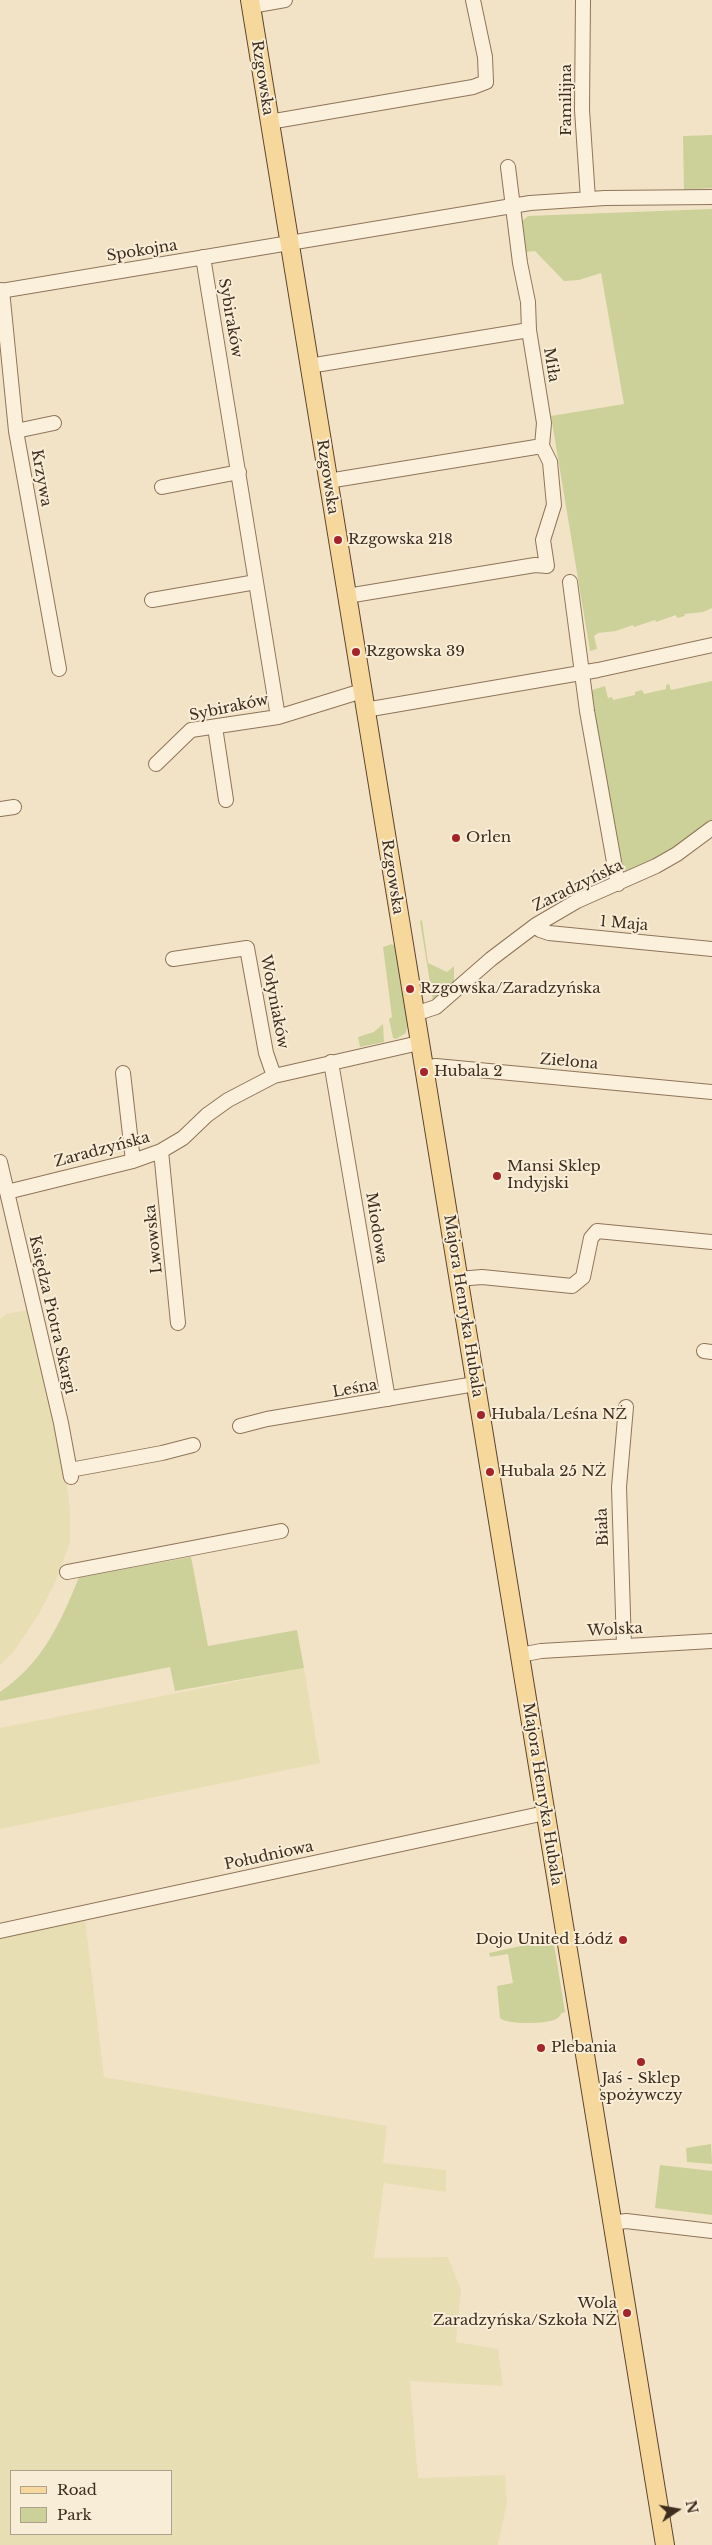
<!DOCTYPE html>
<html>
<head>
<meta charset="utf-8">
<style>
  body { margin:0 }
  #map { position:relative; width:712px; height:2545px; overflow:hidden; background:#f2e3c6; font-family:"Libre Baskerville",serif }
  canvas { display:block }
  .legend { position:absolute; left:10px; top:2470px; width:162px; height:65px; box-sizing:border-box; background:#f8edd7; border:1px solid #aea08d; margin:0; padding:6px 9px; list-style:none; font-size:15px; color:#3e2d1f }
  .legend li { display:flex; align-items:center; gap:10px; height:25px }
  .legend b { width:25px; border:1px solid #aea08d }
  .north { position:absolute; left:652px; top:2485px; width:50px; height:50px; -webkit-text-stroke:4px #f8edd7; paint-order:stroke; rotate:78deg; font-size:14px; font-weight:700; line-height:20px; text-align:center; color:#3e2d1f }
  .north::after { content:''; display:block; margin:auto; width:18px; height:22px; background:#3e2d1f; clip-path:polygon(50% 0,100% 100%,50% 72%,0 100%) }
</style>
</head>
<body>
<div id="map">
<canvas width="712" height="2545"></canvas>
<ul class="legend">
<li><b style="height:6px;background:#f6d89c"></b>Road</li>
<li><b style="height:14px;background:#ccd199"></b>Park</li>
</ul>
<div class="north">N</div>
</div>
<script>
const ctx = document.querySelector('canvas').getContext('2d');
ctx.lineJoin = 'round';
function paint(path, color) {
  ctx.fillStyle = color;
  ctx.fill(path, 'evenodd');
}
function stroke(path, color, width, dash) {
  ctx.strokeStyle = color;
  ctx.lineWidth = width;
  ctx.lineCap = dash ? 'butt' : 'round';
  ctx.setLineDash(dash || []);
  ctx.stroke(path);
}
function drawText(font, color, halo, rows, align = 'center') {
  ctx.font = font + ' "Libre Baskerville",serif';
  ctx.lineWidth = 4;
  ctx.setLineDash([]);
  ctx.textBaseline = 'middle';
  ctx.strokeStyle = halo;
  ctx.fillStyle = color;
  for (const [text, x, y, turn = 0] of rows) {
    ctx.save();
    ctx.translate(x, y);
    ctx.rotate((+turn || 0) * Math.PI / 180);
    ctx.textAlign = isNaN(turn) ? turn : align;
    if (halo) ctx.strokeText(text, 0, 0);
    ctx.fillText(text, 0, 0);
    ctx.restore();
  }
}
paint(new Path2D(`
  M28 1310 59 1425 70 1510V1543L55 1583 39 1614 14 1651 0 1665V1319L6 1314Z
  M304 1668 320 1763 0 1829V1728Z
  M85 1919 104 2077 387 2126 383 2163 446 2170V2192L384 2183 374 2258 448 2257 461 2290 456 2342 498 2349 503 2386 410 2381 418 2478 505 2475 507 2502 498 2545H0V1937ZM11 2471H171V2534H11Z`), '#e8deb3');
paint(new Path2D(`
  M712 135V188L684 190 683 136Z
  M712 209V608L703 612 684 614 685 616 677 618 676 615 656 622 655 620 634 627 633 625 616 631 598 633 594 636 597 649 590 651 551 416 624 404 601 273 579 280 564 281 535 251 526 252 521 222 528 216Z
  M712 681V821L660 861 623 876 589 691 605 686 608 698 612 697 613 700 635 695V692L642 690 644 694 666 689V685L669 684 671 690Z
  M422 920 428 963 447 972 454 966V981L438 1000 433 1001 420 921Z
  M392 944 397 948 408 1023 406 1033 396 1039 393 1038 389 1019 392 1017 383 947Z
  M383 1024 384 1042 360 1047 358 1037 374 1032Z
  M191 1557 208 1646 297 1630 304 1668 175 1691 170 1667 0 1701V1692C42 1664 61 1622 79 1577Z
  M539 1942 554 1944 565 2012C559 2013 561 2017 556 2019 548 2024 506 2025 500 2018L497 1986 513 1983 508 1954 490 1957 489 1953Z
  M711 2144 712 2164 687 2162 686 2148Z
  M660 2165 712 2171V2215L655 2208Z`), '#ccd199');
const minor = new Path2D(`
  M583 0 582 110 588 199
  M251 6 285 0
  M269 122 473 87 486 82 485 57 473 0
  M203 257 278 717
  M2 290 16 431 59 669
  M0 291 530 203 605 198 712 197
  M309 366 529 330
  M16 431 54 423
  M328 481 542 446
  M162 487 239 472
  M570 582 587 711 618 884
  M347 596 535 565 547 566 543 540 554 505 550 462 542 446 544 423 529 330 528 302 520 263 508 167
  M152 600 256 582
  M365 710 598 670 712 645
  M215 727 226 800
  M156 764 191 730 278 717 362 691
  M0 809 14 807
  M536 925 540 930 549 933 712 949
  M173 959 247 948 266 1053 274 1076
  M415 1014 436 1007 491 959 536 925 577 901 656 866 677 854 712 828
  M331 1062 388 1399
  M423 1068 436 1066 712 1092
  M123 1073 133 1161
  M161 1151 178 1323
  M0 1162 61 1423 71 1477
  M7 1192 133 1161 161 1151 183 1138 207 1115 228 1100 274 1076 419 1043
  M458 1279 482 1277 572 1286 583 1277 591 1238 597 1231 712 1242
  M704 1351 712 1352
  M240 1426 267 1419 475 1384
  M70 1470 162 1453 193 1445
  M67 1572 281 1531
  M624 1646 619 1487 626 1407
  M520 1655 541 1651 712 1641
  M0 1931 545 1813
  M612 2223 626 2221 712 2231`);
const major = new Path2D(`
  M250 0 665 2545`);
stroke(minor, '#8f745a', 16);
stroke(major, '#5d422e', 20);
stroke(minor, '#fbf0db', 14);
stroke(major, '#f6d89c', 18);
for (const [x, y, r, color] of [
  [338,540,5,"#a3252a"],
  [356,652,5,"#a3252a"],
  [456,838,5,"#a3252a"],
  [410,989,5,"#a3252a"],
  [424,1072,5,"#a3252a"],
  [497,1176,5,"#a3252a"],
  [481,1415,5,"#a3252a"],
  [490,1472,5,"#a3252a"],
  [623,1940,5,"#a3252a"],
  [541,2048,5,"#a3252a"],
  [641,2062,5,"#a3252a"],
  [627,2313,5,"#a3252a"]
]) {
  const dot = new Path2D();
  dot.arc(x, y, r, 0, 2 * Math.PI);
  ctx.fillStyle = color;
  ctx.fill(dot);
  stroke(dot, '#f8edd7', 2);
}
drawText('15px', '#3e2d1f', '#f8edd7', [
  ["Rzgowska",262,78,81],
  ["Familijna",567,100,-90],
  ["Spokojna",142,251,-9],
  ["Sybiraków",230,318,80],
  ["Miła",551,365,81],
  ["Rzgowska",327,477,81],
  ["Krzywa",41,478,80],
  ["Sybiraków",229,708,-12],
  ["Rzgowska",392,877,81],
  ["Zaradzyńska",578,886,-26],
  ["1 Maja",624,924,5],
  ["Wołyniaków",274,1002,79],
  ["Zielona",569,1062,5],
  ["Zaradzyńska",102,1150,-15],
  ["Miodowa",376,1228,81],
  ["Lwowska",154,1239,-96],
  ["Majora Henryka Hubala",463,1306,81],
  ["Księdza Piotra Skargi",52,1315,77],
  ["Leśna",355,1389,-10],
  ["Biała",603,1527,-92],
  ["Wolska",615,1630,-3],
  ["Majora Henryka Hubala",542,1794,81],
  ["Południowa",269,1856,-12]
]);
drawText('15px', '#3e2d1f', '#f8edd7', [
  ["Rzgowska 218",348,540],
  ["Rzgowska 39",366,652],
  ["Orlen",466,838],
  ["Rzgowska/Zaradzyńska",420,989],
  ["Hubala 2",434,1072],
  ["Mansi Sklep",507,1167],
  ["Indyjski",507,1184],
  ["Hubala/Leśna NŻ",491,1415],
  ["Hubala 25 NŻ",500,1472],
  ["Dojo United Łódź",613,1940,"right"],
  ["Plebania",551,2048],
  ["Jaś - Sklep",641,2079,"center"],
  ["spożywczy",641,2096,"center"],
  ["Wola",617,2304,"right"],
  ["Zaradzyńska/Szkoła NŻ",617,2321,"right"]
], 'left');
</script>
</body>
</html>
